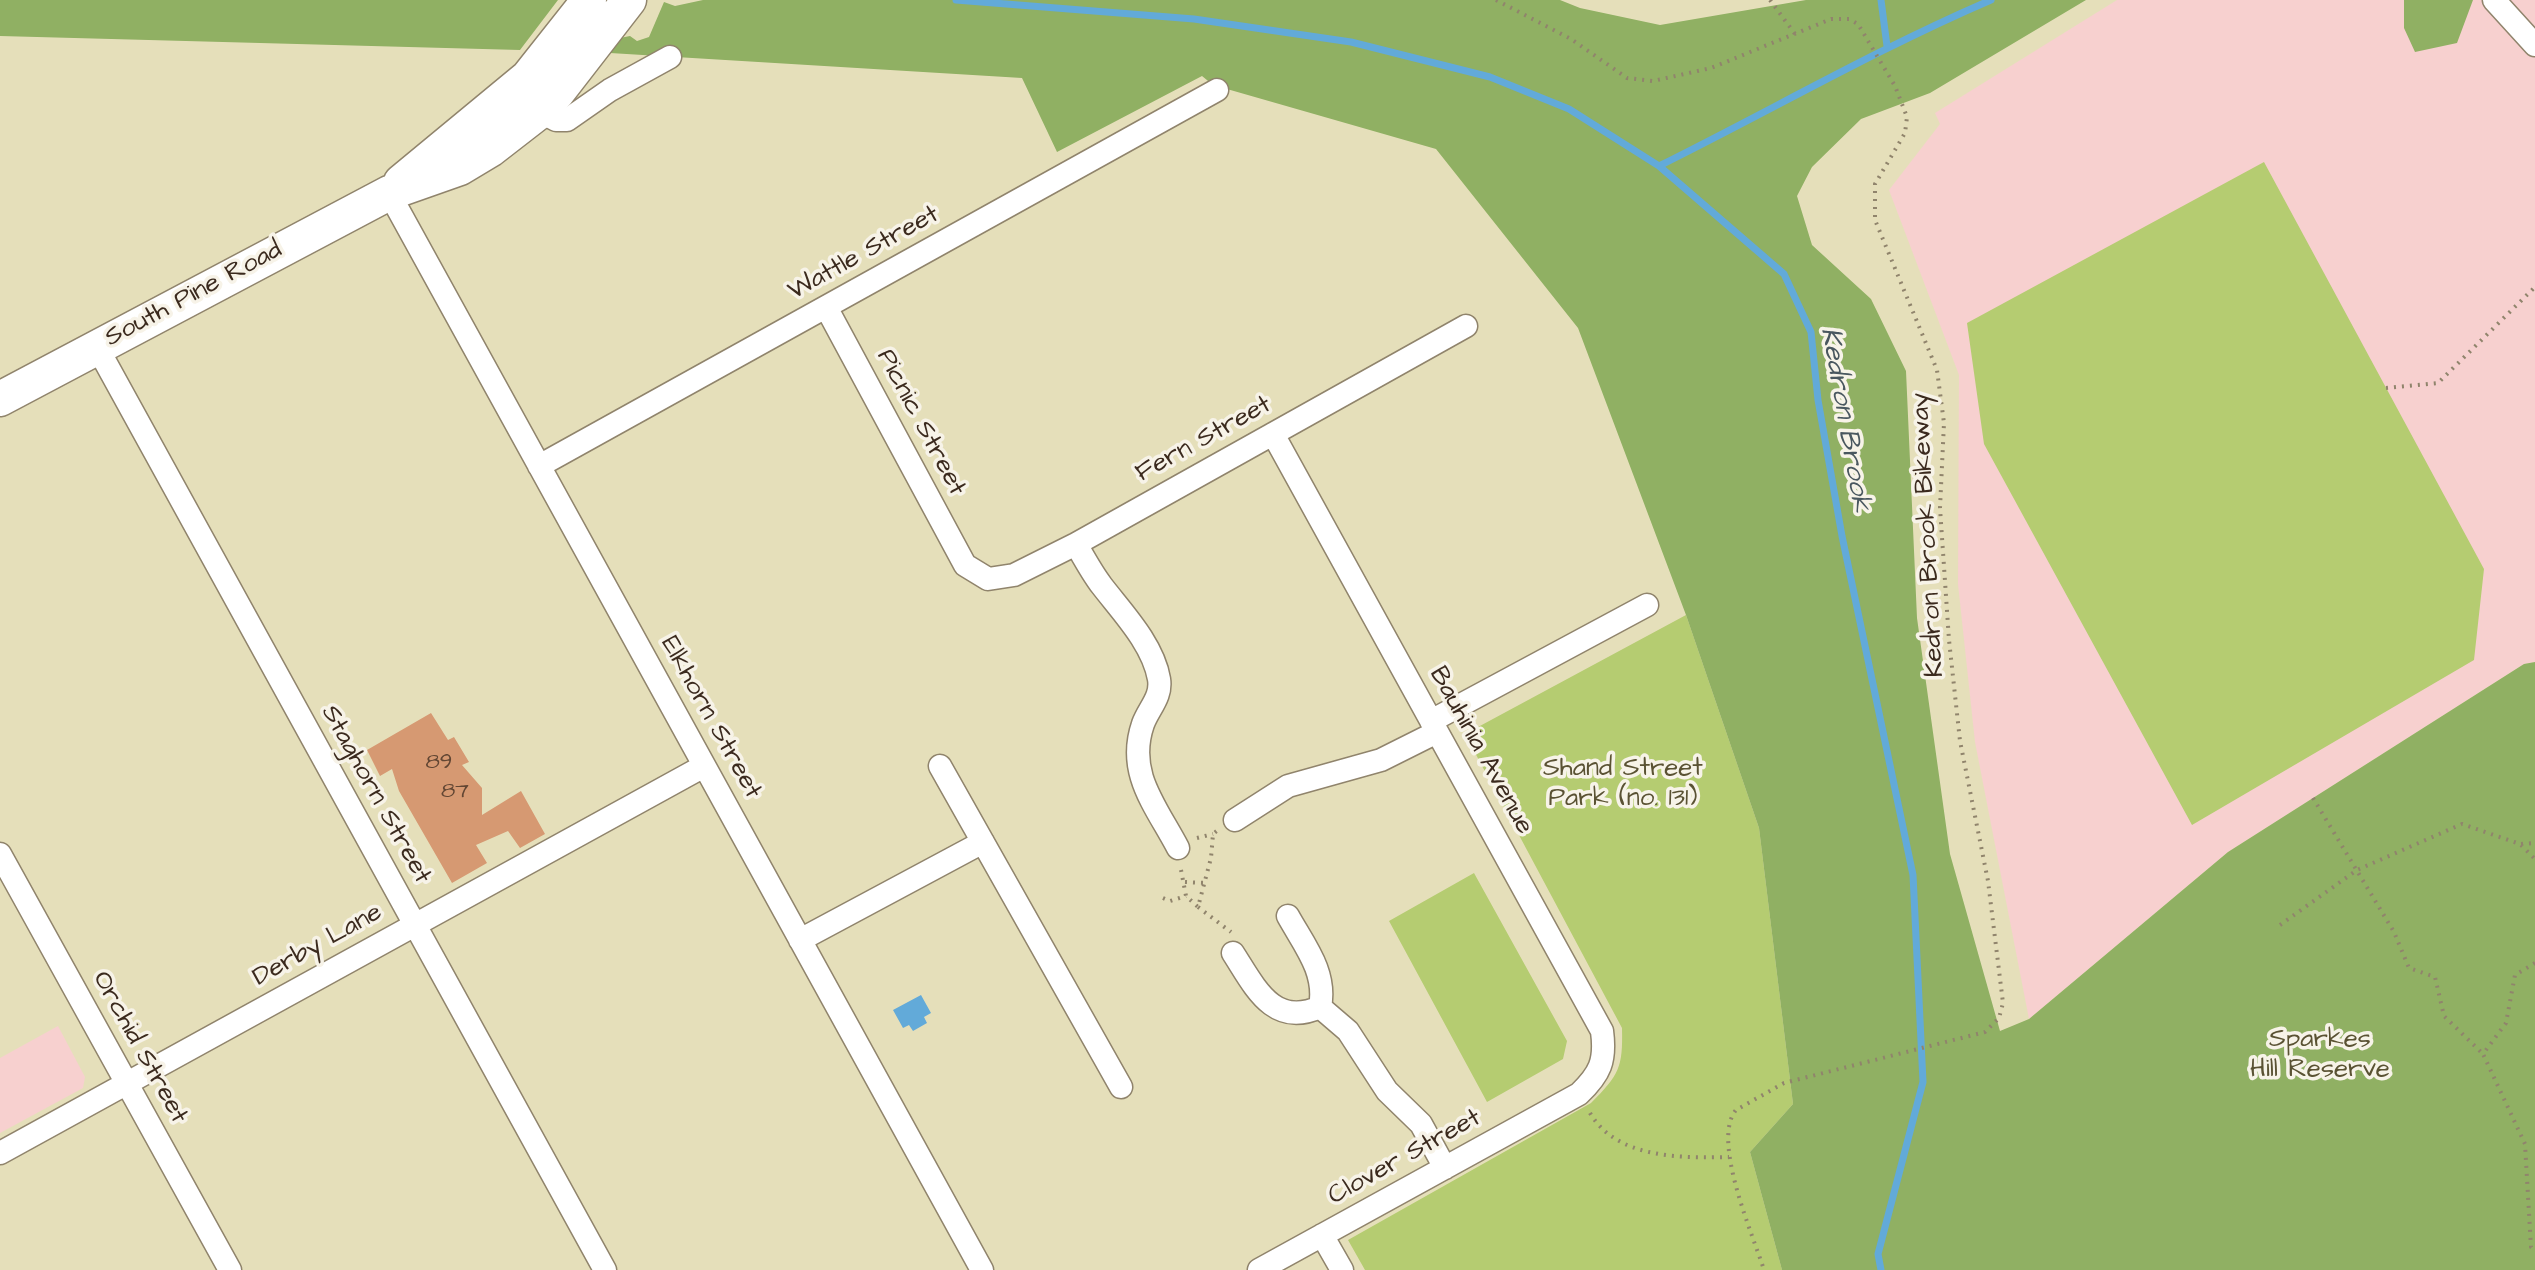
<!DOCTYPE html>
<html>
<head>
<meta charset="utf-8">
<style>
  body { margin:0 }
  canvas { display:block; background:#e5dfba }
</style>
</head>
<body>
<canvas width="2535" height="1270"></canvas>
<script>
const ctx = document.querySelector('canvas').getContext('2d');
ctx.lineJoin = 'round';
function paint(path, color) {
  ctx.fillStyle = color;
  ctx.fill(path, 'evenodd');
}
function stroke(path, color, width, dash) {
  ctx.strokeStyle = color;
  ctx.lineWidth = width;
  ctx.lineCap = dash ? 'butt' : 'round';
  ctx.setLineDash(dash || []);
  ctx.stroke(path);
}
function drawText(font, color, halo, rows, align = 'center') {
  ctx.font = font + ' "Architects Daughter",sans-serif';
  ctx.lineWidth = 7;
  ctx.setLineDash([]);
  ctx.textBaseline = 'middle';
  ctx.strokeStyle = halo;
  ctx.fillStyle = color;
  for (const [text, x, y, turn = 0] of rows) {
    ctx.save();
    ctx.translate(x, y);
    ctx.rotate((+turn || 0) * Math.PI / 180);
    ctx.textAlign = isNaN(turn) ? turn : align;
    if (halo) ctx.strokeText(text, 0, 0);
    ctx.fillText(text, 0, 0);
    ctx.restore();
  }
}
paint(new Path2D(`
  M2117 0H2535V662L2524 664 2228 852 2029 1019 1975 742 1958 584 1959 375 1889 190 1940 124 1935 113Z
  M58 1026 85 1077 83 1088 0 1133V1058Z`), '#f7d0cf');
paint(new Path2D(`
  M2264 162 2484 569 2474 660 2192 825 1984 444 1967 323Z
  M1686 615 1759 828 1793 1104 1750 1152 1782 1270H1365L1348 1240 1591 1103C1619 1075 1623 1068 1622 1028L1465 734Z
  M1474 873 1567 1041 1563 1059 1487 1102 1389 921Z`), '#b5cc71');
paint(new Path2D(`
  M0 0H558L520 50 0 36Z
  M703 0H1560L1580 8 1660 25 1806 0H2086L1930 93 1861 119 1812 167 1797 196 1812 245 1871 299 1906 371 1917 618 1950 854 2000 1031 2029 1019 2228 852 2524 664 2535 662V1270H1782L1750 1152 1793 1104 1759 828 1686 615 1578 328 1436 149 1213 85 1202 76 1057 152 1022 78 610 53 620 38 630 36 637 41 649 37 664 2 675 6Z
  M2404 0H2473L2457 43 2415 52 2404 28Z`), '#90b063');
paint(new Path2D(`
  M921 995 931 1013 924 1017 927 1023 913 1031 909 1025 903 1028 893 1010Z`), '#62aad9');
stroke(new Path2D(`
  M956 0 1194 19 1351 42 1490 77 1569 109 1659 166 1784 274 1811 332 1818 400 1842 536 1913 875 1923 1082 1878 1254 1881 1270
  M1881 0 1887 46
  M1659 166C1770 111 1877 49 1991 0`), '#62aad9', 7);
paint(new Path2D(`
  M431 713 448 740 454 737 469 762 462 765 482 788V815L521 791 545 834 520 848 508 831 476 845 487 863 452 883 399 791 392 769 380 776 367 750Z`), '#d69972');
const minor = new Path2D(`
  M2494 0 2535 45
  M531 107 556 120H567L610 90 670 57
  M389 193 982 1270
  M826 307 965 565 988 579 1014 575 1076 544 1466 326
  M97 347 605 1270
  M539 466 1217 90
  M1076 544C1084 558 1092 573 1102 586 1122 612 1153 644 1159 679 1162 697 1149 708 1143 724 1126 773 1156 806 1178 848
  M1431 721 1647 605
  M940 766 1121 1087
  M1235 820 1288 786 1381 760 1437 732
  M0 854 230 1270
  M1288 916C1304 945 1327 972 1320 1007
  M800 940 983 842
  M1233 953C1255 987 1273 1028 1320 1007L1348 1031 1387 1091 1421 1124 1445 1168
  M0 1153 704 766
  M1322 1235 1342 1270
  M1259 1270 1579 1094C1600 1074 1606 1061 1602 1031L1273 434`);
const highway = new Path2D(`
  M401 182 528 77 589 0
  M0 399 389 193 460 168 490 150 539 112 557 93 629 0`);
stroke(minor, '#90846c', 25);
stroke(highway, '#90846c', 37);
stroke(new Path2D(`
  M1496 0 1571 39 1627 78 1653 81 1711 68 1831 19H1849L1858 24 1895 86 1907 117 1905 133 1875 184V220L1937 370 1944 423 1940 508 1949 640 1960 741 1988 881 2003 1003 1999 1018 1985 1032 1784 1083 1736 1110C1711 1140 1753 1235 1764 1270
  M1770 0 1795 34
  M2386 388 2438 383 2535 287
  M2313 798 2394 932 2409 968 2435 977 2444 1016 2483 1054
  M1197 838 1213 834
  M2521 844 2535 843
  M1181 870 1186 896 1198 907 1211 858 1213 834 1219 829
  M1185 882 1206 883
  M1163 898 1170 901 1186 896
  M1198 907 1231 932
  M2280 925 2357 870 2462 824 2520 844 2535 859
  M2535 963 2515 975 2506 1023 2483 1054 2525 1144 2531 1247 2535 1251
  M1590 1113C1617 1159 1681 1158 1729 1157`), '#90846c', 4, [2, 6]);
stroke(minor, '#fff', 22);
stroke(highway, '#fff', 34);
drawText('22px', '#624633', null, [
  ["89",439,763],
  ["87",455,792]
]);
drawText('26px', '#3b2a1e', '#f7f3e8', [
  ["Wattle Street",864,254,-29],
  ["South Pine Road",194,295,-28],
  ["Picnic Street",920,423,62],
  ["Fern Street",1204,440,-29],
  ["Kedron Brook Bikeway",1929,535,-93],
  ["Elkhorn Street",710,718,61],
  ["Bauhinia Avenue",1480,751,61],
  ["Staghorn Street",375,795,61],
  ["Derby Lane",318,946,-29],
  ["Orchid Street",139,1048,61],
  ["Clover Street",1405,1158,-29]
]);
drawText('26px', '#5a5233', '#f7f3e8', [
  ["Shand Street",1623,770],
  ["Park (no. 131)",1623,800],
  ["Sparkes",2320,1041],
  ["Hill Reserve",2320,1071]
]);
drawText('italic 28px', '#49575f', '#f7f3e8', [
  ["Kedron Brook",1844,420,80]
]);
</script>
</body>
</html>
